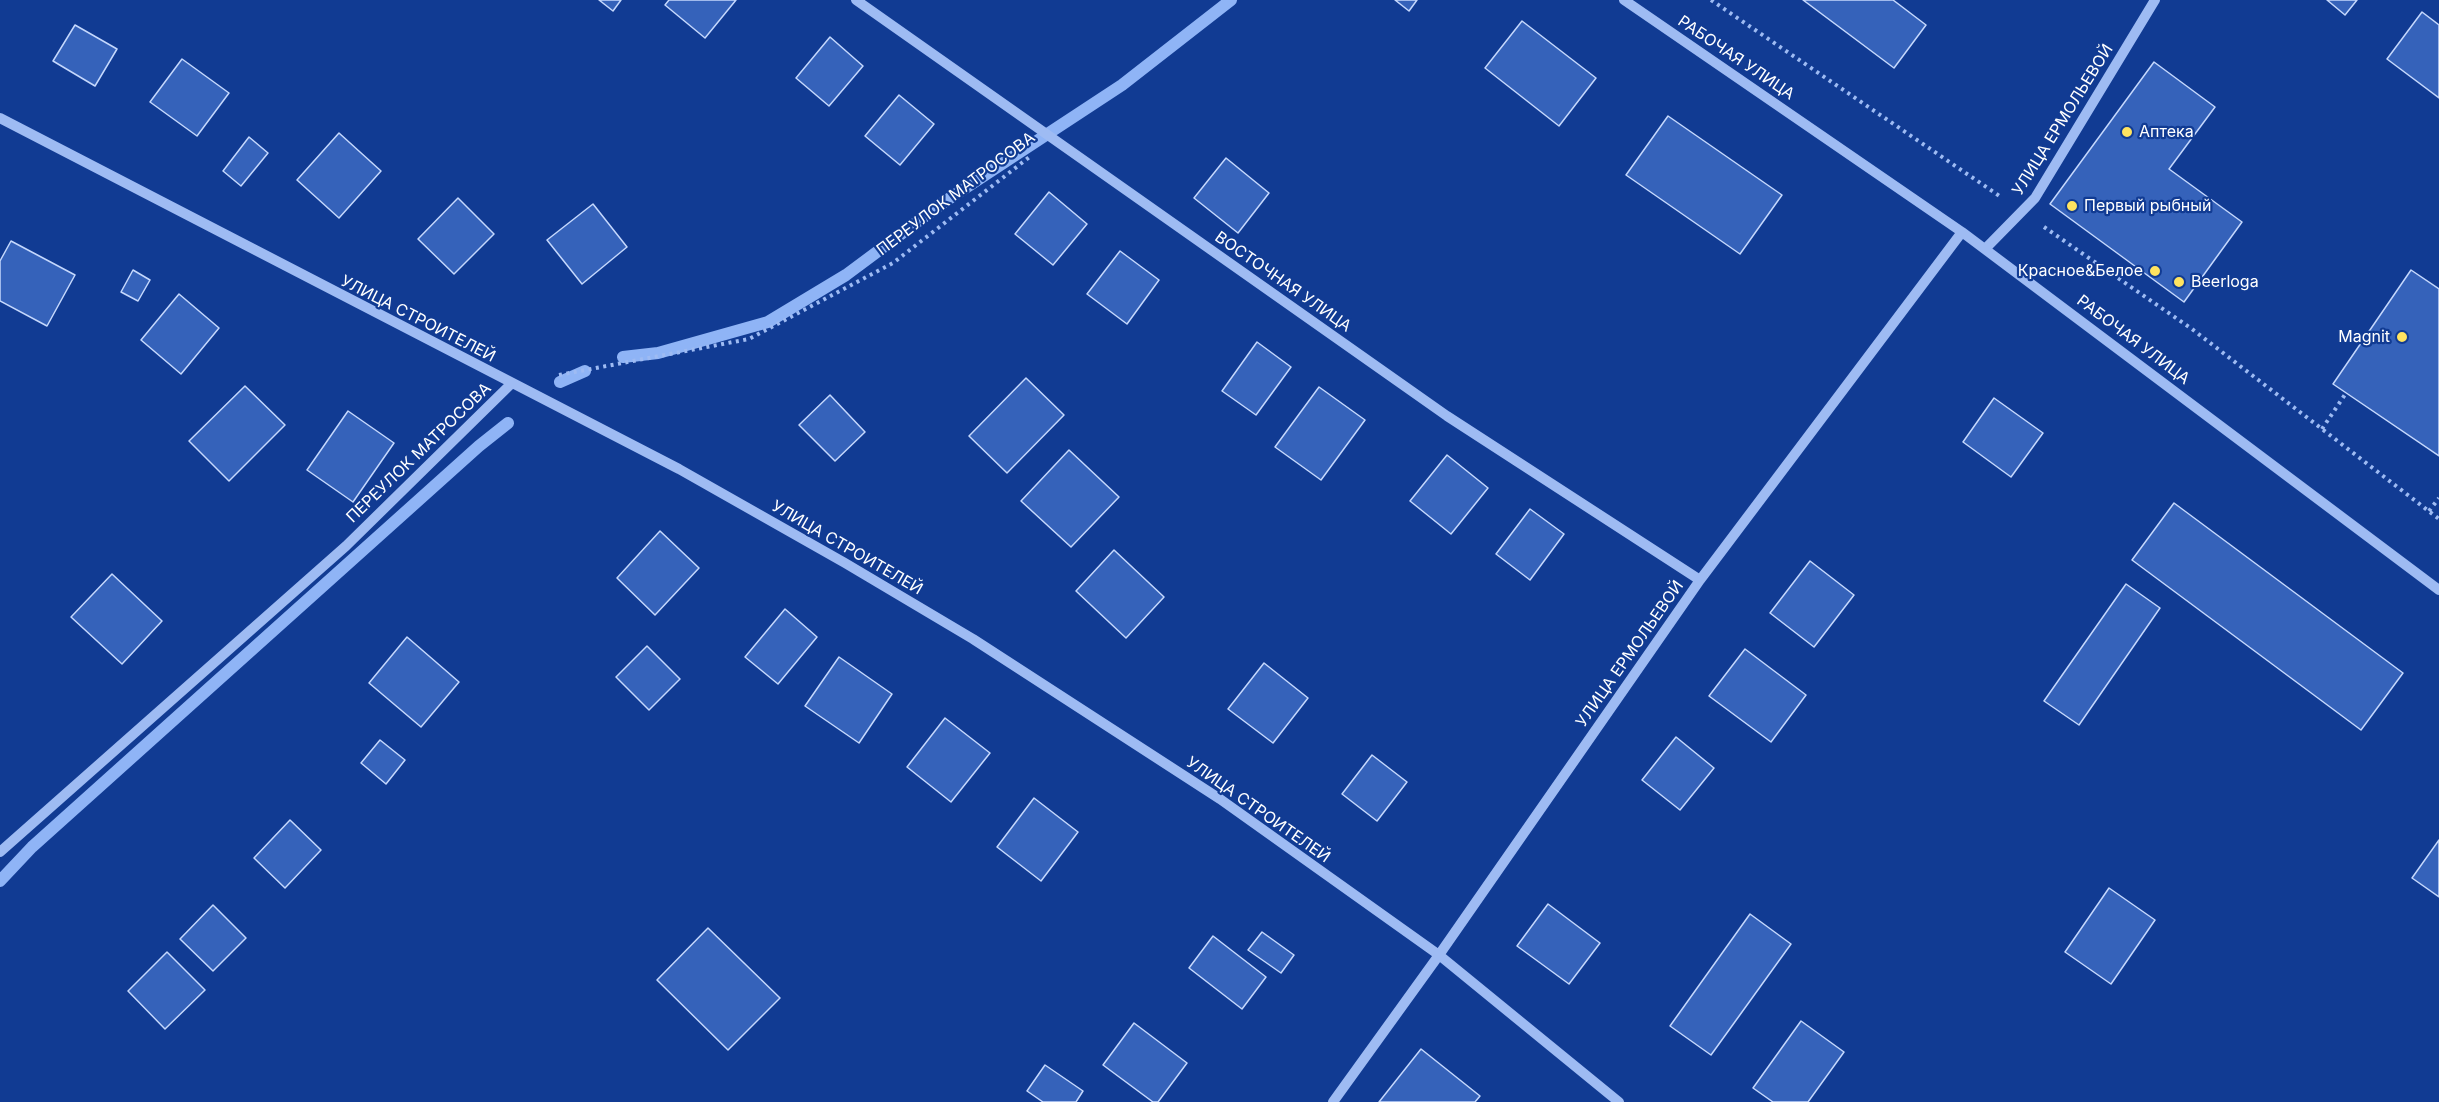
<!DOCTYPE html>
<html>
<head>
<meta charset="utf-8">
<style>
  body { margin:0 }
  canvas { display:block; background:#113b93 }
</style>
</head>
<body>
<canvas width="2439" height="1102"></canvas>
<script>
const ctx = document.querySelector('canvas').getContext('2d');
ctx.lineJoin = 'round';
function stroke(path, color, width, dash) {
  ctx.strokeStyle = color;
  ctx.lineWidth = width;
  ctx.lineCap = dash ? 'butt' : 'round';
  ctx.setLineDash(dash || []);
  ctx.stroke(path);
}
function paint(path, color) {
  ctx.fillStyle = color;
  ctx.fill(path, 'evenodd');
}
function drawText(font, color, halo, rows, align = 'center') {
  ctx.font = font + ' Inter,sans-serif';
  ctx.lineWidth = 4.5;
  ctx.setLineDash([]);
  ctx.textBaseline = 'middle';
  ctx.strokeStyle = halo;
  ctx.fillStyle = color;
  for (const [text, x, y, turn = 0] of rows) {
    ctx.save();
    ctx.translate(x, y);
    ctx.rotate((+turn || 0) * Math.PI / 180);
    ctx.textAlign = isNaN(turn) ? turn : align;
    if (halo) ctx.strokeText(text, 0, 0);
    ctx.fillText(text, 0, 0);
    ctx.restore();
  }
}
stroke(new Path2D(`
  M623 357 658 353 768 322 846 275 944 202 1122 85 1231 0
  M560 382 585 371
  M0 881 32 847 479 446 508 423`), '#8fb4f6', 12);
const building = new Path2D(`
  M599 0H621L613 11Z
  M669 0H736L705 38 665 5Z
  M1395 0H1417L1409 11Z
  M1803 0H1893L1926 25 1894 68Z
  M2327 0H2357L2345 15Z
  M2422 12 2439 25V98L2387 59Z
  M1522 21 1596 78 1559 126 1485 68Z
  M75 25 117 49 95 86 53 61Z
  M830 37 863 66 829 106 796 78Z
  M182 59 229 93 197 136 150 102Z
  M2154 62 2215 107 2169 169 2242 222 2184 302 2050 204Z
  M899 95 934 124 900 165 865 136Z
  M1668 116 1782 195 1740 254 1626 175Z
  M339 133 381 171 339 218 297 180Z
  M249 137 268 153 241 186 223 171Z
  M1226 158 1269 193 1238 233 1194 198Z
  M1049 192 1087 224 1053 265 1015 234Z
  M458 198 494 234 454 274 418 239Z
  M593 204 627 247 582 284 547 240Z
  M11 241 75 275 47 326 0 301V261Z
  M1120 251 1159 280 1127 324 1087 294Z
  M133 270 150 280 138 301 121 292Z
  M2411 270 2439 289V456L2333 384Z
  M179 294 219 328 181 374 141 340Z
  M1257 342 1291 367 1256 415 1222 391Z
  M1026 378 1064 415 1007 473 969 436Z
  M245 386 285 425 229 481 189 441Z
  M1319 387 1365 420 1321 480 1275 447Z
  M830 395 865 432 835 461 799 425Z
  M1994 398 2043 433 2011 477 1963 442Z
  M348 411 394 443 353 502 307 470Z
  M1069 450 1119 497 1071 547 1021 501Z
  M1447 455 1488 488 1451 534 1410 501Z
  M2174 503 2403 673 2361 730 2132 560Z
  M1530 509 1564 534 1530 580 1496 554Z
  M660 531 699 568 655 615 617 578Z
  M1114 550 1164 597 1126 638 1076 591Z
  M1810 561 1854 595 1814 647 1770 613Z
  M112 574 162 621 122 664 71 617Z
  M2126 584 2160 608 2079 725 2044 701Z
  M785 609 817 637 778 684 745 657Z
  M407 637 459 682 421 727 369 683Z
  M647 646 680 679 649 710 616 677Z
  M1745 649 1806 695 1771 742 1709 696Z
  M839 657 892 694 859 743 805 706Z
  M1264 663 1308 698 1273 743 1228 709Z
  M945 718 990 753 951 802 907 767Z
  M1676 737 1714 768 1680 810 1642 780Z
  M380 740 405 760 386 784 361 763Z
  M1372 755 1407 782 1377 821 1342 794Z
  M1034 798 1078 832 1041 881 997 847Z
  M290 820 321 850 285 888 254 858Z
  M2439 840V897L2412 878Z
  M2109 888 2155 920 2111 984 2065 952Z
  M1548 904 1600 943 1569 984 1517 946Z
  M213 905 246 938 213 971 180 939Z
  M1750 914 1791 944 1711 1055 1670 1026Z
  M708 928 780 998 728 1050 657 980Z
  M1262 932 1294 955 1281 973 1248 950Z
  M1213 936 1266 977 1242 1009 1189 968Z
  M167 952 205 990 165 1029 128 991Z
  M1801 1021 1844 1052 1808 1102H1773L1753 1088Z
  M1134 1023 1187 1063 1158 1102H1153L1103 1065Z
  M1421 1049 1480 1096 1475 1102H1379Z
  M1045 1065 1083 1091 1076 1102H1043L1027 1091Z`);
paint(building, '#3562ba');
stroke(building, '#c5d8fd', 1.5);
stroke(new Path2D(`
  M1711 0 2001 197
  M2044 227 2192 329 2439 519
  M559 375 749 339 893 263 1032 155
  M2322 429 2346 393
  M2429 511 2439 498`), '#9ebbf3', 4, [3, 4.5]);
stroke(new Path2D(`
  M856 0 1447 416 1700 580
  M1624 0 1962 232 2439 590
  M0 118 679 469 845 563 973 639 1220 799 1439 955 1619 1102
  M1985 249 2035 198 2155 0
  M0 852 346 546 511 384
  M1333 1102 1439 955 1700 580 1962 232`), '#9ebbf3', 10);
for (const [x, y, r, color] of [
  [2127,132,6,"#ffe360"],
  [2072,206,6,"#ffe360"],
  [2155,271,6,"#ffe360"],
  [2179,282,6,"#ffe360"],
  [2402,337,6,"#ffe360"]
]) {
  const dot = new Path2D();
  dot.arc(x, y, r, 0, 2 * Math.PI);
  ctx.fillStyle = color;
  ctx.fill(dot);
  stroke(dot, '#113b93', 2);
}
drawText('16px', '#fff', '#113b93', [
  ["РАБОЧАЯ УЛИЦА",1736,58,34],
  ["УЛИЦА ЕРМОЛЬЕВОЙ",2063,120,-58],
  ["ПЕРЕУЛОК МАТРОСОВА",956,194,-37],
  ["ВОСТОЧНАЯ УЛИЦА",1283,282,35],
  ["УЛИЦА СТРОИТЕЛЕЙ",418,319,27],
  ["РАБОЧАЯ УЛИЦА",2133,340,37],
  ["ПЕРЕУЛОК МАТРОСОВА",419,453,-44],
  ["УЛИЦА СТРОИТЕЛЕЙ",847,548,30],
  ["УЛИЦА ЕРМОЛЬЕВОЙ",1630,654,-55],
  ["УЛИЦА СТРОИТЕЛЕЙ",1258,810,35]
]);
drawText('16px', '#fff', '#113b93', [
  ["Аптека",2139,132],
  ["Первый рыбный",2084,206],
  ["Красное&Белое",2143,271,"right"],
  ["Beerloga",2191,282],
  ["Magnit",2390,337,"right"]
], 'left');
</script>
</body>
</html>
